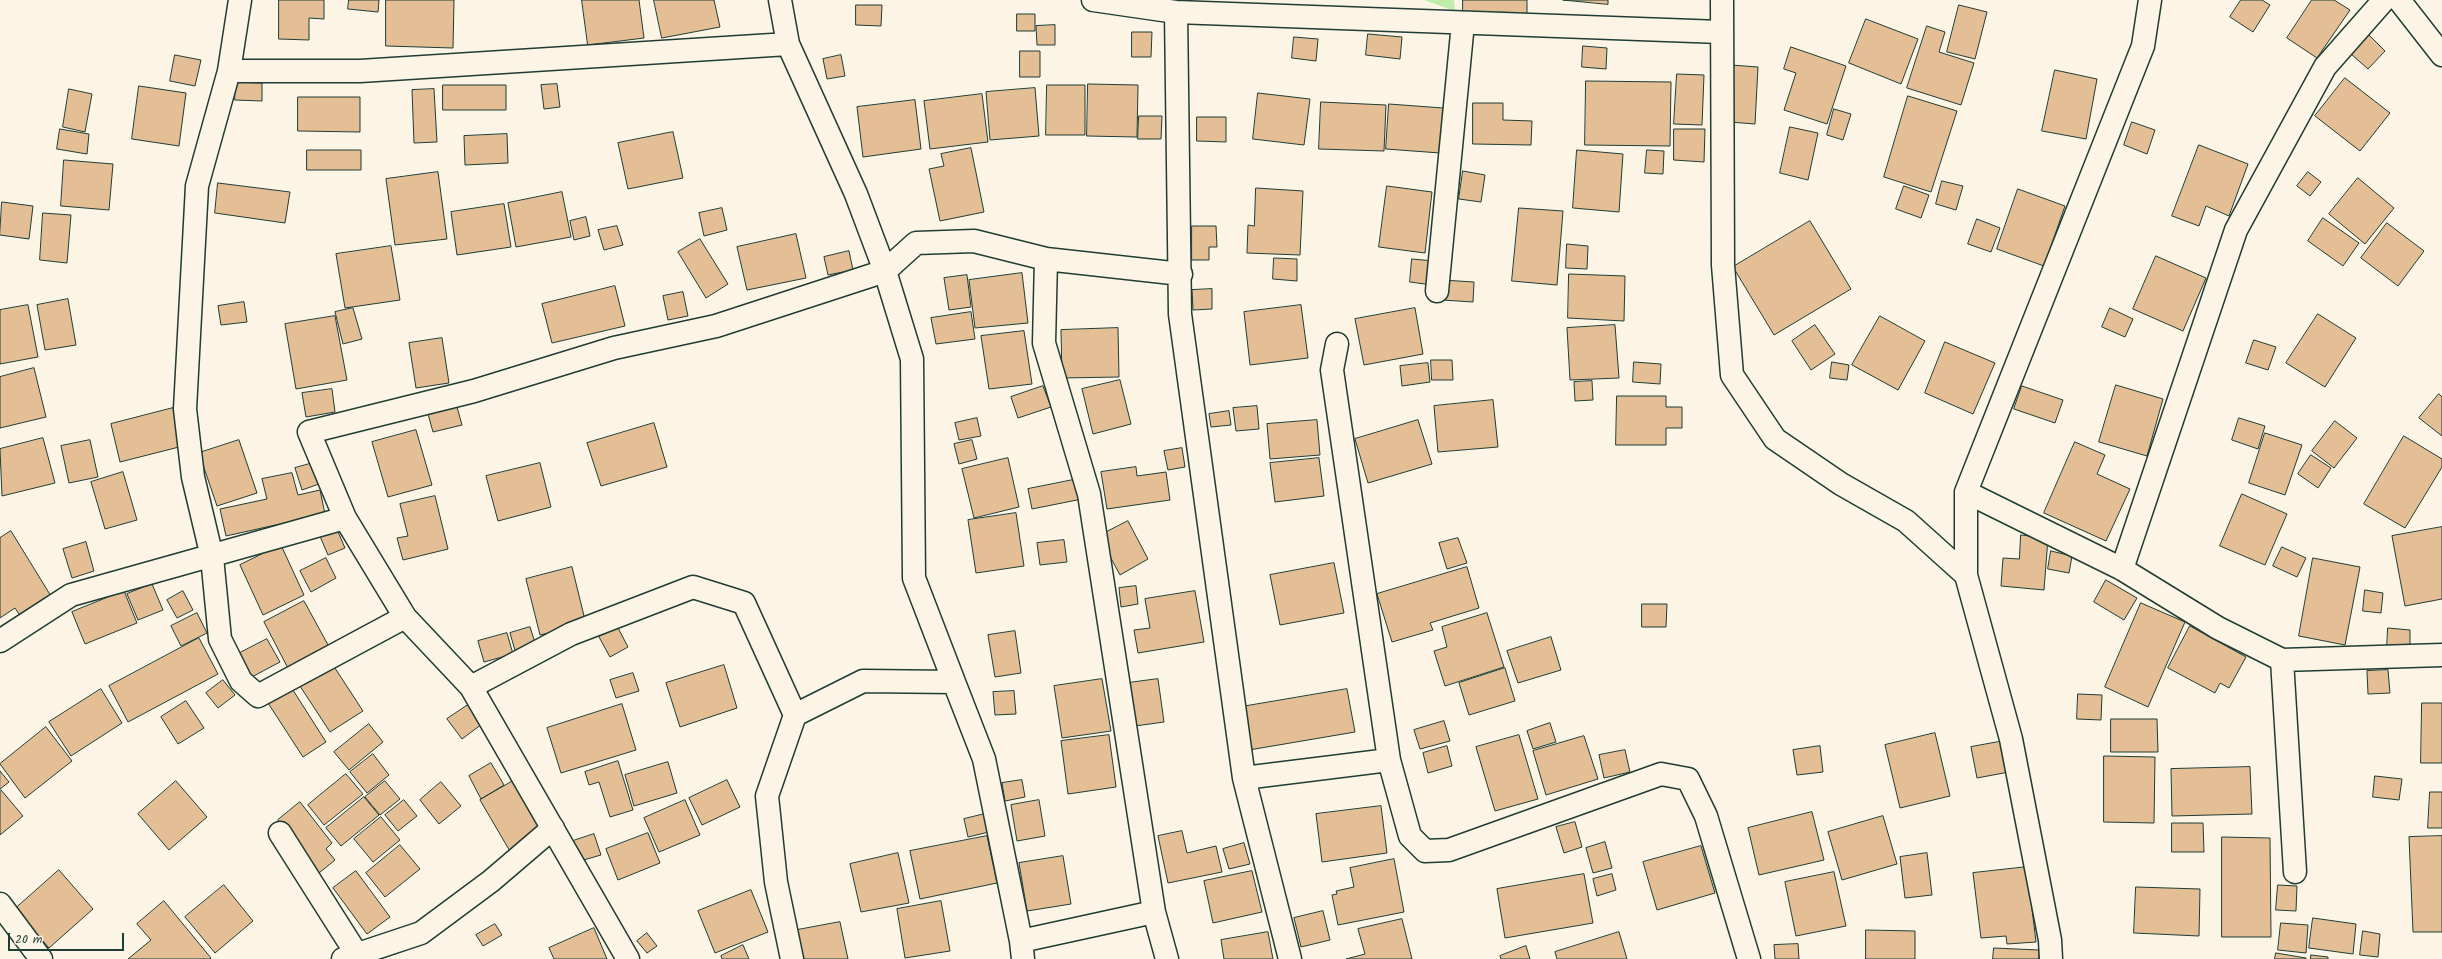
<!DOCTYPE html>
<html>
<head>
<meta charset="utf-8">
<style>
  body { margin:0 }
  #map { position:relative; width:2442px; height:959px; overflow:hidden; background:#fcf5e5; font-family:Kalam,sans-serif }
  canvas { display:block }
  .scale { position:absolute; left:8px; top:933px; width:116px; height:18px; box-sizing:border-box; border:2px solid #1f3d34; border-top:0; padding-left:5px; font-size:12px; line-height:14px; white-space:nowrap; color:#1f3d34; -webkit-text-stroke:3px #fcf5e5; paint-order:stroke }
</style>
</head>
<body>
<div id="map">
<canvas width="2442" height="959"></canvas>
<div class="scale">20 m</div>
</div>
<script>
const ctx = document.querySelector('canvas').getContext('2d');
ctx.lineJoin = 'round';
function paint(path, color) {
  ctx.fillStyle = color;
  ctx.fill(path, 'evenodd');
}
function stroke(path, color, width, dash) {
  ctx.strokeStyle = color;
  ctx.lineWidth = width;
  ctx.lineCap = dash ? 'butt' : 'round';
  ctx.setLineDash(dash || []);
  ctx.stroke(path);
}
paint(new Path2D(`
  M1424 0H1454L1455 11Z`), '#c0edab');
const building = new Path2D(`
  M279 0H324V19L309 18V40L279 39Z
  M349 0H379L378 12 348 9Z
  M386 0H454L453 48 386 46Z
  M582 0H639L644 38 588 45Z
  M654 0H714L720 27 662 38Z
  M1463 0H1527V16L1463 17Z
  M1563 0H1608V4Z
  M2241 0H2262L2270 5 2253 32 2230 17Z
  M2312 0H2334L2350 10 2317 58 2287 38Z
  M856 5H882L881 26 856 25Z
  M1959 5 1987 12 1975 59 1947 52Z
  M1017 14H1035V31H1017Z
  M1866 19 1918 39 1901 84 1849 63Z
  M1055 25V45H1037L1036 26Z
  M1927 26 1945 32 1939 52 1974 63 1961 105 1907 88Z
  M1132 32H1152L1151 57H1132Z
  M1368 34 1402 37 1400 59 1366 55Z
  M2369 35 2385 51 2368 69 2351 54Z
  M1294 37 1318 39 1316 61 1292 58Z
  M1583 46 1607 48 1606 69 1582 67Z
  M1791 47 1846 66 1827 124 1784 110 1796 73 1784 69Z
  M1020 51H1040V77H1020Z
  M175 55 201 60 195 86 170 81Z
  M841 55 845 76 827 79 823 59Z
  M1731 65 1758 67 1755 124 1729 122Z
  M2055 70 2097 79 2086 139 2042 131Z
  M1677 74 1704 75 1702 125 1674 124Z
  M2345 78 2390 113 2360 151 2315 116Z
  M1586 81 1671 82 1670 146 1585 145Z
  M236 82 262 83V101L235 100Z
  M557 84 560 107 544 109 541 85Z
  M1088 84 1138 85 1137 137 1087 136Z
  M443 85H506V110H443Z
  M1047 85H1085V135H1046Z
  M139 86 186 93 179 146 132 139Z
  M1035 88 1039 136 990 140 986 92Z
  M69 89 92 94 85 132 63 127Z
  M434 89 437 142 414 143 412 90Z
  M1258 93 1310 99 1304 145 1253 139Z
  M982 94 988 142 930 149 924 101Z
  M1908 96 1957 111 1931 192 1884 177Z
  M298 97H360V132L298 131Z
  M915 100 921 149 863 157 857 107Z
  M1321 102 1386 105 1384 151 1319 149Z
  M1473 103H1503V120L1532 121 1531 145 1473 144Z
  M1389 104 1443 108 1440 153 1386 149Z
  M1834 109 1851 114 1843 140 1827 135Z
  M1139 116H1162L1161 139H1138Z
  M1197 117H1226V142L1197 141Z
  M2132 122 2155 130 2147 154 2124 145Z
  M1790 127 1818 133 1808 180 1780 173Z
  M60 129 89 134 87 154 57 149Z
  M1674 129H1705L1704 162 1674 160Z
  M673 132 683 178 628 189 618 143Z
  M507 134 508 163 465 165 464 136Z
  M2199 145 2248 164 2229 216 2206 206 2199 226 2172 216Z
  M971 148 984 212 940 221 929 169 944 166 941 154Z
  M307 150H361V170H307Z
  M1577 150 1623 154 1619 212 1573 208Z
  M1647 150 1664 151 1663 174 1645 173Z
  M64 160 113 164 109 210 61 206Z
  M1463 171 1485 175 1481 202 1459 199Z
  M438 172 447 239 395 245 386 179Z
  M2308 172 2321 182 2310 196 2297 186Z
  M2358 178 2394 208 2365 244 2329 214Z
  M1942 181 1963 186 1956 210 1936 204Z
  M218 183 290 192 285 223 215 213Z
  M1387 186 1432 192 1425 253 1379 247Z
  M1904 186 1929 195 1921 218 1896 209Z
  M1256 188 1303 191 1300 255 1247 253 1248 225 1254 226Z
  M2018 189 2065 206 2044 266 1997 249Z
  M562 192 571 237 516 247 508 203Z
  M2 202 33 206 29 239 0 235Z
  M504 204 511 247 457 255 451 212Z
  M722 208 727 230 704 236 699 213Z
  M1519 208 1563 211 1557 285 1512 281Z
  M43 213 71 215 67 263 40 260Z
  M586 217 590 236 574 240 570 221Z
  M2323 218 2359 243 2343 266 2308 241Z
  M1977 219 2000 228 1991 252 1968 244Z
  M1810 221 1851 289 1774 335 1733 267Z
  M2387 223 2424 251 2398 286 2361 258Z
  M617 226 623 245 604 250 598 230Z
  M1192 226H1216L1217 247H1209V260H1192Z
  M796 234 806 278 747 290 737 247Z
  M700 239 728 284 706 298 678 252Z
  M1567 244 1588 246 1587 269 1566 268Z
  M391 246 400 300 345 308 336 254Z
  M849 251 853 270 828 275 824 257Z
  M2156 256 2206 278 2183 331 2133 309Z
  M1274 258 1297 259V281L1273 279Z
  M1412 259 1434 261 1432 285 1410 282Z
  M1022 273 1028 323 975 328 969 280Z
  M1569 274 1625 276 1624 321 1568 318Z
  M967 275 971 307 949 310 944 278Z
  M1442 280 1474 282 1473 302 1442 300Z
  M615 286 625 326 552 343 542 304Z
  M1212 289V309L1193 310 1192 290Z
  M683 292 688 316 668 320 663 296Z
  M68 299 76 345 45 350 37 305Z
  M244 302 247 322 221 325 218 306Z
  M28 305 38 357 0 364V310Z
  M1301 305 1308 358 1250 365 1244 312Z
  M353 308 362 339 343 344 335 312Z
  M1415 308 1423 354 1364 365 1355 319Z
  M2110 308 2133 319 2125 337 2102 327Z
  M971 312 975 339 936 344 931 318Z
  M2318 314 2356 338 2325 387 2286 363Z
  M335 316 347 380 296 389 285 324Z
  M1880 316 1925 341 1898 390 1852 365Z
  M1615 325 1619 378 1570 380 1567 328Z
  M1815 325 1835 354 1811 370 1792 341Z
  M1118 328 1119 377 1062 378 1061 330Z
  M1024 331 1032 384 989 389 981 336Z
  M442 338 449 383 416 388 409 343Z
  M2254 340 2276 347 2268 370 2246 363Z
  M1945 342 1995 363 1973 414 1925 393Z
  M1431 360H1452L1453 380H1432Z
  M1634 362 1661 364 1660 384 1633 382Z
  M1832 362 1849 365 1847 380 1830 378Z
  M1428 363 1430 382 1402 386 1400 366Z
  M34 368 46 417 0 428V377Z
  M1120 380 1131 424 1093 434 1082 389Z
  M1592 381 1593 400 1575 401 1574 382Z
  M2116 385 2163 399 2147 456 2099 442Z
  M1043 386 1051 407 1018 418 1011 397Z
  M2022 386 2063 400 2055 423 2014 409Z
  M332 389 335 412 306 417 302 393Z
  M2439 394 2442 397V436L2419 418Z
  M1617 396H1666V407H1682V428H1666V445H1616Z
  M1493 400 1498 447 1438 452 1434 406Z
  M1257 406 1259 429 1236 431 1233 408Z
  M457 407 462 425 433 432 428 414Z
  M173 408 183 446 120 462 111 424Z
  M1229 411 1231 425 1211 427 1209 414Z
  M977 418 981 436 959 440 955 423Z
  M2239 418 2265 426 2258 449 2232 440Z
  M1317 420 1320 455 1270 459 1267 424Z
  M1418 420 1432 464 1368 483 1355 439Z
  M2335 421 2357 438 2334 468 2312 451Z
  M654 423 667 467 601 486 587 443Z
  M416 430 432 485 388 497 372 442Z
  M2265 433 2302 445 2285 495 2249 483Z
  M2404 436 2442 459V467L2405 528 2364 504Z
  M43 438 55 483 2 496 0 449Z
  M90 440 98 477 69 483 61 446Z
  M239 440 257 493 217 506 199 453Z
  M972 440 977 459 959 464 954 444Z
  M2075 442 2105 455 2097 474 2130 489 2106 541 2044 513Z
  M1182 448 1185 467 1168 470 1164 451Z
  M2311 455 2331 468 2318 488 2298 474Z
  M1008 458 1019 507 974 518 962 469Z
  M1319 458 1324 496 1275 502 1270 463Z
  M313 463 319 484 302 490 295 468Z
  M540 463 551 507 498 521 486 476Z
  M1136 467 1137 476 1166 472 1170 500 1107 509 1101 472Z
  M123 472 137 520 105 529 91 482Z
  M292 473 298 495 320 490 325 514 226 536 220 509 267 499 262 479Z
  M1078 479 1082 499 1032 509 1028 489Z
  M2242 494 2287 514 2265 565 2220 546Z
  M435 496 448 549 403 560 397 538 408 536 400 504Z
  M1016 513 1024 566 976 573 968 520Z
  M1128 521 1148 559 1120 575 1099 536Z
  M336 527 345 548 328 555 319 534Z
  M2442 527V599L2405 606 2392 536Z
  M11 531 54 601 23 620 15 608 0 618V538Z
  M2021 535 2048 538 2044 590 2001 586 2003 558 2019 559Z
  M1458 538 1467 563 1447 569 1439 543Z
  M1064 540 1067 562 1040 565 1037 543Z
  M86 542 94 571 72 578 63 549Z
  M281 545 304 595 263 615 240 565Z
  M2282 547 2306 558 2297 577 2273 566Z
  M2051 551 2072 556 2069 573 2048 569Z
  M326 558 336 578 311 592 300 571Z
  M2313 558 2360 567 2345 645 2299 636Z
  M1334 563 1344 613 1280 625 1270 575Z
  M572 567 586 624 540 635 526 579Z
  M1467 567 1479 608 1430 623 1433 630 1392 642 1377 594Z
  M2106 580 2137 598 2124 620 2094 602Z
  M152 584 163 610 138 620 127 594Z
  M1136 586 1138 604 1121 607 1119 588Z
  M2365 590 2383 593 2381 613 2363 611Z
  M124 591 137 623 85 644 72 612Z
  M183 591 193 610 177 618 167 600Z
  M1195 591 1204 642 1138 653 1134 630 1150 628 1145 599Z
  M304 601 333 654 292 676 264 622Z
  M2141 603 2185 622 2148 707 2105 687Z
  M1642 604H1667L1666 627H1642Z
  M197 613 207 633 181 646 171 626Z
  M1487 613 1504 667 1445 686 1434 651 1447 647 1442 627Z
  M617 626 628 647 610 657 599 637Z
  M2190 626 2246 657 2229 688 2220 683 2215 693 2168 668Z
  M530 627 537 649 516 654 510 633Z
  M2388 628 2410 630V650L2387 648Z
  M1015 631 1021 673 995 677 988 635Z
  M507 633 513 654 484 662 478 641Z
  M1551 637 1561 670 1518 683 1507 651Z
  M199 638 218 674 128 722 109 686Z
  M267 639 280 662 246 680 234 656Z
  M331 662 363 711 330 732 298 683Z
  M724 665 737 708 680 727 666 683Z
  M1505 668 1515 701 1469 715 1459 683Z
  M2388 670 2390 693 2368 694 2367 671Z
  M633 673 639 691 616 698 610 680Z
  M1102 679 1111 731 1062 738 1054 686Z
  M1158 679 1164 722 1135 726 1128 683Z
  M223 680 235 695 218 708 206 693Z
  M291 687 326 742 303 757 268 703Z
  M101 689 122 723 71 756 49 722Z
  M1347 689 1355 732 1249 750 1241 707Z
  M1014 691 1016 714 995 715 993 692Z
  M2078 694 2102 695 2101 720 2077 719Z
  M186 701 204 728 178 744 161 717Z
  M2422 703H2442V763H2421Z
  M622 704 636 750 561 773 547 728Z
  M468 705 482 724 462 739 447 719Z
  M2111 719H2157L2158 752H2111Z
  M1444 721 1450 741 1420 749 1414 730Z
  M1550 723 1556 742 1533 749 1527 731Z
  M369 724 383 742 349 770 334 752Z
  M46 727 72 761 25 798 0 764Z
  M1935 733 1950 796 1900 808 1885 745Z
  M1109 735 1116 787 1068 794 1061 741Z
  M1519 735 1538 799 1495 811 1476 747Z
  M1584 736 1598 779 1546 795 1533 751Z
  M2004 741 2009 772 1977 778 1971 747Z
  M1447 746 1452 766 1428 773 1423 753Z
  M1820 746 1823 772 1797 775 1793 750Z
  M1625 750 1630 772 1604 778 1599 755Z
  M373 754 389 775 367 793 350 772Z
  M2104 756 2155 757 2154 823 2104 822Z
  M618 761 633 810 610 817 599 782 589 785 585 772Z
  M668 762 677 793 634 806 625 775Z
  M491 763 504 785 481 799 469 776Z
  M2250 767 2252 814 2172 816 2171 769Z
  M0 771 9 782 0 789Z
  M346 774 363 794 324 825 308 805Z
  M2375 776 2402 779 2399 800 2373 797Z
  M727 780 740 807 702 825 689 798Z
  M1022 780 1025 797 1005 801 1002 783Z
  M176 781 207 817 169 850 138 814Z
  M385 781 400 799 380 815 365 797Z
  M513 781 545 833 511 853 480 800Z
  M441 782 461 806 439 824 420 800Z
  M1 790 23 816 0 835V791Z
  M2430 792H2442V828H2428Z
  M364 797 379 815 341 846 326 828Z
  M404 800 417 816 398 831 385 815Z
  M685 800 700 835 659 852 644 818Z
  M1039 800 1045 836 1017 841 1011 805Z
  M300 802 332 843 326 849 335 860 319 873 278 820Z
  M1381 806 1387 853 1322 862 1316 814Z
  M1812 812 1824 860 1759 875 1748 828Z
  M989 813 993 831 968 837 964 819Z
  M1883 816 1897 864 1842 880 1828 832Z
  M381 817 400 840 373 862 354 839Z
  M1575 822 1582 847 1564 853 1556 827Z
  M2172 823H2203L2204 852H2172Z
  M1182 831 1187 853 1216 846 1222 872 1168 883 1158 836Z
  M648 833 660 863 618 880 606 849Z
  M594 834 601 855 580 861 573 841Z
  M987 836 997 883 920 899 910 851Z
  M2442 836V932H2413L2409 837Z
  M2222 837 2270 838 2271 937H2222Z
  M1605 842 1612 868 1593 873 1586 848Z
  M1244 843 1250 864 1229 869 1223 849Z
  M400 845 420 869 385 897 366 873Z
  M1701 846 1715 893 1657 910 1643 862Z
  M898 853 909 903 861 912 850 864Z
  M1927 853 1932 895 1905 898 1900 857Z
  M1063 856 1071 904 1027 911 1019 863Z
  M1394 859 1404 912 1338 925 1332 895 1337 894 1336 891 1354 887 1350 868Z
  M2027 867 2036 942 2007 944 2006 936 1981 938 1973 873Z
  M59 870 93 909 49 948 15 909Z
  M356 871 390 917 367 934 333 888Z
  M1252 871 1262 912 1213 923 1204 881Z
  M1834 872 1846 926 1796 936 1785 882Z
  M1584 874 1593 923 1505 938 1497 889Z
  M1612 874 1616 890 1597 896 1593 879Z
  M224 885 253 921 215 953 185 917Z
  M2278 885 2297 886 2296 911 2276 910Z
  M2136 887 2200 889 2199 936 2134 933Z
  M751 890 768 932 715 953 698 911Z
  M164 901 211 958 210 959H128L151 940 137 924Z
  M941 901 950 951 905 958 897 909Z
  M1323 911 1330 940 1301 947 1294 918Z
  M2313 918 2356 924 2353 954 2309 948Z
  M1402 919 1412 959H1346L1365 954 1358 929Z
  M840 922 848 959H798L792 931Z
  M2281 923 2308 925 2306 953 2278 950Z
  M495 924 502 935 483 946 476 935Z
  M594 928 607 959H554L549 948Z
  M1866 930 1915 931V959H1866Z
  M2363 931 2380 934 2378 957 2360 955Z
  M1268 932 1273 959H1224L1221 940Z
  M1619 932 1627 959H1557L1555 952Z
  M647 933 657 946 647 953 637 941Z
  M1798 944 1799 959H1775L1774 945Z
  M743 945 749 959H722L721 956Z
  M1526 946 1530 959H1501L1500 956Z
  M1994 948 2039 950V959H1993Z
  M2276 953 2306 958V959H2275Z
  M2311 955 2328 957V959H2311Z`);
paint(building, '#e4be95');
stroke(building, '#1f3d34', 1);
const minor = new Path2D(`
  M240 0 229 71 197 186 185 409 193 477 212 557 220 639 241 681 258 696 405 617
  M780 0 788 44 856 194 885 271 912 359 914 578 954 682
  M1093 0 1176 12 1721 32
  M1722 0 1723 265 1732 375 1775 439 1841 484 1906 521 1966 575
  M2399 0 2442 55
  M1176 12 1180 314 1244 778 1290 959
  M229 71H360L788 44
  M1046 259 1044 343 1089 494 1154 912 1167 959
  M1437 291 1463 23
  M1337 344 1332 370 1389 760 1410 836 1425 851 1449 850 1661 774 1688 779 1706 816 1749 959
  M1966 492 2122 569 2218 628 2282 660 2442 655
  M2122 569 2236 230 2325 67 2384 0
  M0 641 71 595 345 518
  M2282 660 2295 872
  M471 687 571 634 693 587 744 603 795 715
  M1244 778 1389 760
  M280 833 356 953
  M0 904 41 959
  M1021 941 1154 912
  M343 959 421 933 491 881 553 828
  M628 959 471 687 405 617 345 518 309 432 474 391 614 348 716 326 885 271 916 243 974 241 1046 259 1181 274
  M792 959 776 882 767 796 795 715 863 681 954 682 984 759 1021 941 1023 959
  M2051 959 2050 940 2011 739 1966 575V492L2143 46 2150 0`);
stroke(minor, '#1f3d34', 25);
stroke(minor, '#fcf5e5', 22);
</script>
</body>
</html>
